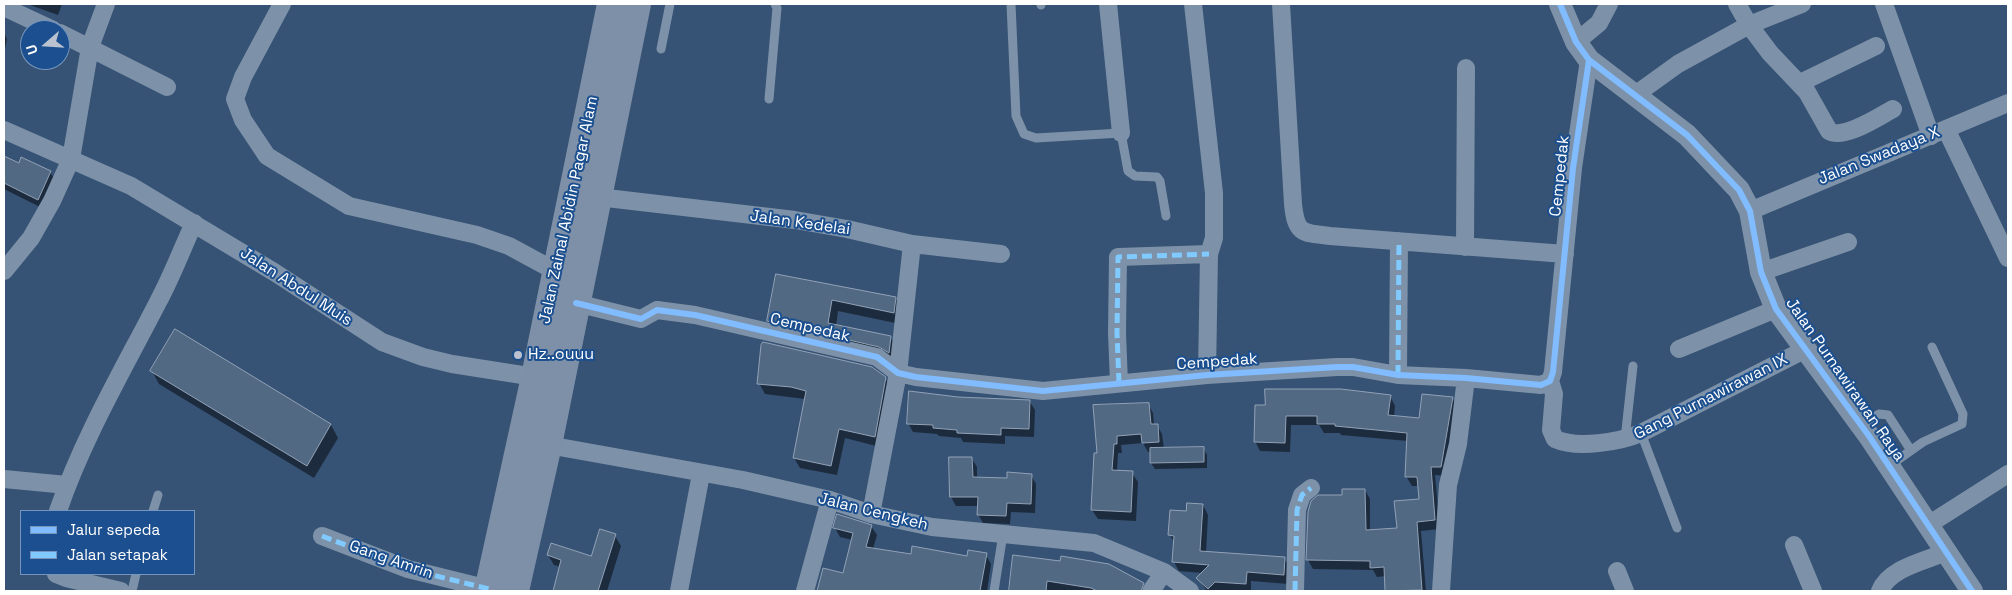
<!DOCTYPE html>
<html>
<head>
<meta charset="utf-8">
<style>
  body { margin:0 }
  #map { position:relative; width:2012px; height:595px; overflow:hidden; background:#365274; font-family:"Space Grotesk",sans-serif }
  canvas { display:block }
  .frame { position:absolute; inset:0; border:5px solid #fff; pointer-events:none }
  .legend { position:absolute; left:20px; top:510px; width:175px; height:65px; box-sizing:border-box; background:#1b4f8f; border:1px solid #7695bc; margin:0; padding:6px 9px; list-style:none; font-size:15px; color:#fff }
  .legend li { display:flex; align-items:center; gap:10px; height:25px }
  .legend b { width:25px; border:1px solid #7695bc }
  .north { position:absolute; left:20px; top:20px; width:50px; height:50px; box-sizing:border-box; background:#1b4f8f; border:1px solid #7695bc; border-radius:50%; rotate:251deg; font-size:14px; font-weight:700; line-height:20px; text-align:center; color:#fff }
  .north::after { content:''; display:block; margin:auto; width:18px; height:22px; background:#b9c2ce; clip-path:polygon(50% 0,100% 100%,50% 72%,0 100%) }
</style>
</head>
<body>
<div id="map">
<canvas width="2012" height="595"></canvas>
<div class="frame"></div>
<ul class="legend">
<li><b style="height:6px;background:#80bcff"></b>Jalur sepeda</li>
<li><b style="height:6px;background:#80caff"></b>Jalan setapak</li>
</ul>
<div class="north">U</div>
</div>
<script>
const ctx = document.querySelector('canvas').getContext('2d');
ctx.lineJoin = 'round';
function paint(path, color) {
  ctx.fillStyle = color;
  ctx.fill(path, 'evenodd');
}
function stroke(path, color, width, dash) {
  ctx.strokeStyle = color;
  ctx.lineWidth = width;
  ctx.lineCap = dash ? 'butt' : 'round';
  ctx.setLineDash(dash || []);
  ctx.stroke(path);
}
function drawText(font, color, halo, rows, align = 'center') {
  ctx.font = font + ' "Space Grotesk",sans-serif';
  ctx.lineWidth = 4;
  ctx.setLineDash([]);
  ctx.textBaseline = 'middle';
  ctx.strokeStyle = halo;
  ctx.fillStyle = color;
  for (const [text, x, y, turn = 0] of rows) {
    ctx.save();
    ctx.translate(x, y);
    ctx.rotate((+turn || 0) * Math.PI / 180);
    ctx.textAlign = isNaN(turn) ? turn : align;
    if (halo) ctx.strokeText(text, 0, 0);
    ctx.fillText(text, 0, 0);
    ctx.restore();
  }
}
paint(new Path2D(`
  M27 4H62L58 15Z
  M4 33 7 39 4 53Z
  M4 158 19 165 50 172 55 180 42 208 4 189Z
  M777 275 895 298 901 309 900 324 838 311 836 326 890 337 897 349 896 362 775 332 768 321Z
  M175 331 331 425 338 438 314 478 159 384 152 371Z
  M885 378 891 389 880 447 845 438 837 475 800 468 794 458 805 399 765 394 759 383Z
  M1390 396 1395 406 1394 417 1420 420 1452 398 1458 408 1446 476 1435 475 1440 529 1421 531 1426 591H1387L1386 576 1377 577 1373 570 1313 569 1308 560 1343 496 1365 490 1370 499V531L1398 529 1420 500 1419 486H1412L1406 476 1408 441 1341 435 1340 433H1324L1319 425H1291L1290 452 1260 451 1255 441 1256 407Z
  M958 398 1030 402 1035 410 1034 437 1005 436V444L963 442 961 438 939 436 937 434 913 432 908 423Z
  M1148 404 1153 413 1154 425H1157L1162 434 1164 449 1203 448 1207 455V468L1155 469 1151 463V452H1148L1143 443 1121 445 1122 453H1118L1117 472 1132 473 1138 482 1136 521 1098 519 1092 510 1099 454Z
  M972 459 977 467V478L1008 480 1031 475 1036 484 1035 513 1011 512 1010 524 983 523 978 514V506H956L951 497Z
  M1203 505 1208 515 1206 552 1284 558 1290 568 1289 584 1251 581V591H1207L1198 578 1203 573 1179 571 1174 562 1175 544 1170 535 1187 512Z
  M871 526 877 535 873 549 912 556 968 558 986 555 991 564 987 591H819L844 575 853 540 840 537 835 528Z
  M615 536 621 546 607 591H555L561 567 554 565 548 555 592 558Z
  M1014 556 1143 584 1147 591H1009Z`), '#0007');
const building = new Path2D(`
  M4 156 19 163 21 157 51 171 38 200 4 183Z
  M776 274 896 297 894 313 832 300 828 323 891 336 889 353 879 347 767 321Z
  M175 329 331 424 307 466 150 371Z
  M763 342 872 367 886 377 875 437 839 429 831 466 793 458 806 391 791 387 757 384 761 345Z
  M1265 389H1341L1391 395 1388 415 1419 418 1422 394 1453 397 1441 467H1431L1435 520 1417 522 1422 590 1385 591 1384 567 1370 568V561L1306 560 1308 512 1311 501 1318 495H1342V489H1365L1366 530 1397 528 1394 501 1419 499 1417 477H1405L1407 433 1335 426V424H1317V416H1286L1285 443 1254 442 1255 405H1265Z
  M909 391 958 397 1030 400 1029 429 1001 428V435L957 433V430L933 428V425L907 424Z
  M1149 403 1151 424H1158L1159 442 1142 443 1141 434 1117 436V444H1114L1112 470 1133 471 1131 512 1091 510 1094 453H1097L1093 405Z
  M1204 447V462L1150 463V448Z
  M949 457H972L973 477 1007 478V472L1032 474 1031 504 1007 503 1006 516 977 515 978 497H950Z
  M1187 503 1203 504 1200 551 1285 557 1284 575 1247 572 1246 584 1215 582 1208 589 1196 578 1209 565 1172 562 1174 536 1168 535 1170 510 1186 511Z
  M837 514 872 525 866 547 911 554 912 546 967 556 968 550 987 553 980 591H817L823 568 843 573 853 533 833 528Z
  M600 529 616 534 598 591H553L561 560 547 555 551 543 591 556Z
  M1013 555 1060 561 1061 556 1109 564 1144 583 1141 591H1097L1091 588 1047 581 1046 591H1009Z`);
paint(building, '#526984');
stroke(building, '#92a2b6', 1);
stroke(new Path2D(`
  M1011 4 1016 116 1024 134 1036 138 1121 133 1128 171 1135 176 1157 177 1160 181 1166 216
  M1041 4V5
  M661 49 670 4
  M769 99 777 8 775 4
  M1862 425 1879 414 1888 415 1910 449
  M1641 433 1677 528
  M1625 439 1633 366
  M1889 466 1923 442 1962 424 1963 414 1932 347
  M153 511 158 495
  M132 591 136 574
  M994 591 1003 534`), '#7d92a8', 9);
stroke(new Path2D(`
  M282 4 243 77 235 99 243 120 267 156 349 206 477 235 509 246 557 272
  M1108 4 1121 133
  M1193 4 1214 193V238L1209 254 1207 375
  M1281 4 1293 204C1296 234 1302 233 1330 236L1565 254
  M1737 4 1749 25 1770 53 1807 92 1829 131C1844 140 1878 117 1893 109
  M1884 4 1931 136
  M4 7 53 30
  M60 33 167 87
  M1576 42 1599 23 1609 4
  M1800 83 1876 46
  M1635 95 1678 64 1749 25 1802 4
  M1946 129 2008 258
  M4 130 131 186 274 272 382 342 423 357 452 364 535 377
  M598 197 795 220 847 229 912 244 1001 254
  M1750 211 2008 103
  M1465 247 1466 68
  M4 271 31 238 52 201 71 159 90 47 106 4
  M1761 272 1848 242
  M576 303 641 319 657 310 695 315 877 357 898 373 916 377 1043 391 1207 375 1337 367H1353L1398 375 1466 378 1541 385 1550 381 1553 372 1573 168 1589 60
  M1679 349 1776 309
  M1398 375 1399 241
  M1550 381 1554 394 1551 430 1555 439C1577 449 1620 442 1641 433L1806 349
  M1119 383 1117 333 1118 257 1209 254
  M548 445 743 480 830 500 871 514 932 527 1094 543 1164 572 1190 591
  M4 479 67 485
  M58 511C83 438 123 370 158 302 172 276 182 249 194 223
  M871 514 898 373 912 244
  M1928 525 2008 474
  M322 536 408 569 489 589
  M1794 545 1813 591
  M1617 571 1625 591
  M56 574 66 578 121 591
  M679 591 701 474
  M805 591 830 500
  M1151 591 1164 572
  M1295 591 1297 510 1302 495 1311 488
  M1441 591 1448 485 1458 444 1466 378
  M1880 591C1889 568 1925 561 1946 552`), '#7d92a8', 18);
stroke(new Path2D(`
  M1560 4 1576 42 1589 60 1687 135 1739 190 1750 211 1761 272 1776 309 1869 436 1972 591`), '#7d92a8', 22);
stroke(new Path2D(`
  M488 591 535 377 611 4
  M515 591 548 445 637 4`), '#7e90a7', 28);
stroke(new Path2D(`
  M1398 375 1399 241
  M1119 383 1117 333 1118 257 1209 254
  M322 536 408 569 489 589
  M1295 591 1297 510 1302 495 1311 488`), '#80caff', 5, [10, 5]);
stroke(new Path2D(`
  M1560 4 1576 42 1589 60 1687 135 1739 190 1750 211 1761 272 1776 309 1869 436 1972 591
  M576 303 641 319 657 310 695 315 877 357 898 373 916 377 1043 391 1207 375 1337 367H1353L1398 375 1466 378 1541 385 1550 381 1553 372 1573 168 1589 60`), '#80bcff', 6);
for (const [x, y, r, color] of [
  [518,355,5,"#b9c2ce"]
]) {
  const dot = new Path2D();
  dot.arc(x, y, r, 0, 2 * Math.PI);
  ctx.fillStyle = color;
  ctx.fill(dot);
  stroke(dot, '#1b4f8f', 2);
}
drawText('16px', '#fff', '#1b4f8f', [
  ["Jalan Swadaya X",1879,156,-22],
  ["Cempedak",1560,176,-84],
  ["Jalan Zainal Abidin Pagar Alam",569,210,-78],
  ["Jalan Kedelai",800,223,8],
  ["Jalan Abdul Muis",296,287,33],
  ["Cempedak",810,328,13],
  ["Cempedak",1217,362,-4],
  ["Jalan Purnawirawan Raya",1845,380,55],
  ["Gang Purnawirawan IX",1711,397,-27],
  ["Jalan Cengkeh",873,512,14],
  ["Gang Amrin",391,560,19]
]);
drawText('16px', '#fff', '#1b4f8f', [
  ["Hz..ouuu",528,355]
], 'left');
</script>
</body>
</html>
